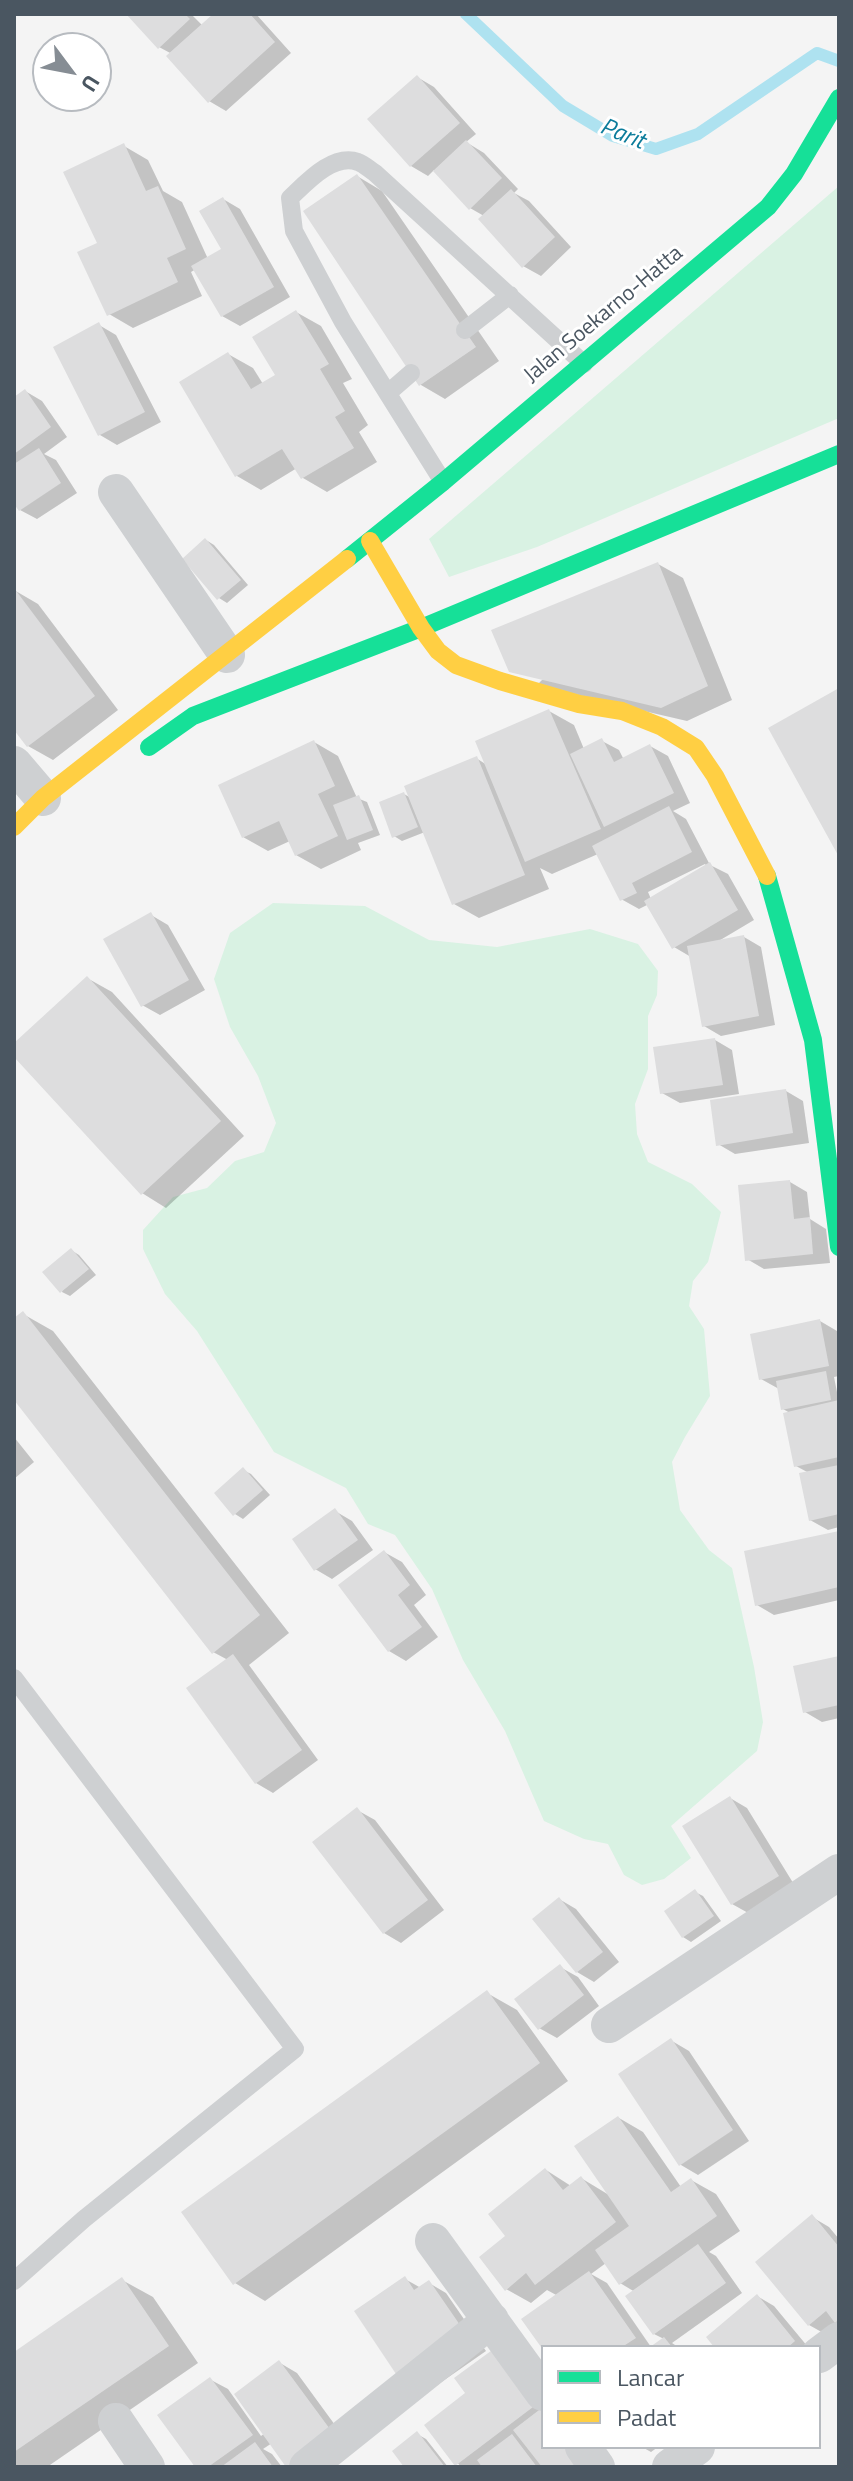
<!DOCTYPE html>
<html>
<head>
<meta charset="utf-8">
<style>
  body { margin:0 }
  #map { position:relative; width:853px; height:2481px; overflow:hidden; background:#f4f4f4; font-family:"Titillium Web",sans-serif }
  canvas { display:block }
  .frame { position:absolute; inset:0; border:16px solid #4a5661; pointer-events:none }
  .legend { position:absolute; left:541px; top:2345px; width:280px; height:104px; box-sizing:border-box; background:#fff; border:2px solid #b7bbc0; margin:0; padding:10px 14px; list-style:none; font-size:24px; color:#4a5661 }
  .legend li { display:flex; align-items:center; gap:16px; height:40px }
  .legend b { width:40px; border:2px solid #b7bbc0 }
  .north { position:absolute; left:32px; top:32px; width:80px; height:80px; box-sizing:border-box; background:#fff; border:2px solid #b7bbc0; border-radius:50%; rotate:122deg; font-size:22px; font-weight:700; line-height:32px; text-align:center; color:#4a5661 }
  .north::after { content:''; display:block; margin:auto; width:28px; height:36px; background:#868d94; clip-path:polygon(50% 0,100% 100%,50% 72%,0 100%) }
</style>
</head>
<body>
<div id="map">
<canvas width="853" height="2481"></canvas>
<div class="frame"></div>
<ul class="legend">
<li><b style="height:10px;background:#16e098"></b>Lancar</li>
<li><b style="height:10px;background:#ffcf43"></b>Padat</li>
</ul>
<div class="north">U</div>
</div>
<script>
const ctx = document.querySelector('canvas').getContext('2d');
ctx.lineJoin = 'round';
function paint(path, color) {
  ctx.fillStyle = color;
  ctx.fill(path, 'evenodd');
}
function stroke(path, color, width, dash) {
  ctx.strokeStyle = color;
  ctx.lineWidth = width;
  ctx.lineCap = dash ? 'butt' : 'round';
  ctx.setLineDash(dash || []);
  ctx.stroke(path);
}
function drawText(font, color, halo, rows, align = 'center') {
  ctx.font = font + ' "Titillium Web",sans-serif';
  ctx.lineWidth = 6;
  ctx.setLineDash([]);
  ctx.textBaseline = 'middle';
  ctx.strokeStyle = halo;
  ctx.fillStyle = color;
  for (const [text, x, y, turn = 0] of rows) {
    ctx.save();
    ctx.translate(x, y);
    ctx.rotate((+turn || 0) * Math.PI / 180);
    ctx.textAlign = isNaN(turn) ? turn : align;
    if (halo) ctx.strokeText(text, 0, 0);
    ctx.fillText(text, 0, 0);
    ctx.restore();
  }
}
paint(new Path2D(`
  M839 186V418L537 547 449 577 429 539Z
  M273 903 365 906 429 940 497 947 590 929 638 944 658 971 657 995 648 1016V1069L635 1104 637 1134 648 1162 692 1184 721 1212 708 1262 693 1281 689 1306 704 1329 710 1396 685 1437 672 1462 680 1510 709 1550 732 1568 754 1667 763 1722 757 1751 671 1826 691 1858 664 1879 642 1885 624 1875 608 1844 584 1839 544 1821 505 1731 463 1660 432 1589 395 1535 368 1524 346 1488 274 1452 197 1331 165 1294 143 1249V1230L173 1197 207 1188 235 1161 264 1152 276 1123 258 1076 230 1027 214 979 230 933Z`), '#d9f2e3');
paint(new Path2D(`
  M129 14H191L203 26 216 14H256L291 53 226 111 209 101 172 54 159 47Z
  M417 77 434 87 476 134 466 142 484 153 518 189 514 193 529 201 571 247 541 276 523 266 484 216 470 208 434 170 428 176 411 166Z
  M124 146 148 160 163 191 182 202 208 259 223 250V199L240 209 290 297 240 326 222 316 196 269 191 272 202 296 133 328 109 314 99 244Z
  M357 176 382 191 499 361 445 399 421 385 305 211Z
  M296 312 321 326 352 379 343 383 368 425 359 432 377 462 327 492 303 478 297 468 261 490 237 476 228 354 253 368 263 384 277 375Z
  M99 325 116 335 161 422 117 445 100 435Z
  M25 391 42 401 67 437 44 454 56 460 77 493 37 519 20 510 14 500V399Z
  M206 540 214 545 248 585 227 603 219 598Z
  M658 564 683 578 732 700 687 721 536 686Z
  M14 590 38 604 118 710 53 760 28 746 14 727Z
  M549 711 574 725 584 749 602 741 619 750 624 760 650 746 668 756 690 803 673 811 686 819 710 865 728 874 754 920 717 942 744 937 761 947 775 1025 721 1036 704 1026 691 957 674 947 649 904 639 909 621 899 598 854 552 874 540 868 549 889 479 918 454 904 425 832 402 841 394 836 404 794 411 798 476 758 487 765ZM705 864 707 867 651 899 648 892Z
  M314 742 338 756 357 798 367 802 380 835 358 843 361 850 321 869 296 855 290 841 268 851 243 837Z
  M151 915 168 925 205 990 160 1015 142 1005Z
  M87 978 112 992 244 1136 166 1208 142 1193 14 1054V1045Z
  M715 1040 732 1050 739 1094 680 1103 662 1093Z
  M786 1091 803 1101 809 1143 735 1154 718 1144Z
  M790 1182 807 1192 810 1219 826 1229 830 1263 764 1269 747 1259Z
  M71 1250 79 1255 96 1275 70 1296 62 1292Z
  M23 1314 53 1331 289 1633 249 1665 318 1760 273 1793 256 1783 228 1660 213 1652 14 1396V1321Z
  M820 1321 837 1331 839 1343V1376L834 1377 839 1402V1527L828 1530 810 1520 809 1473 796 1466 790 1413 783 1409 779 1389 761 1379Z
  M14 1437 34 1462 14 1479Z
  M243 1470 251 1474 270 1495 243 1519 235 1514Z
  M335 1511 352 1521 373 1550 332 1579 315 1569Z
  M839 1533V1600L774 1615 757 1605Z
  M384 1552 402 1562 426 1595 414 1605 438 1637 406 1661 389 1651Z
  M839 1658V1718L822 1722 805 1712Z
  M730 1798 747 1808 795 1886 750 1914 732 1904Z
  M357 1810 375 1820 444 1910 401 1943 384 1933Z
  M695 1892 703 1896 721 1921 691 1942 683 1937Z
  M559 1899 576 1909 619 1962 594 1982 577 1972Z
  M560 1967 578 1977 599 2006 557 2038 539 2028Z
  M487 1993 517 2010 568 2081 265 2301 235 2283Z
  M672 2041 689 2051 749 2141 698 2175 681 2165 621 2075Z
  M619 2118 643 2132 681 2187 691 2180 716 2194 740 2231 709 2252 716 2256 742 2293 672 2343 678 2347H653L664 2339 654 2334 635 2292 620 2283 606 2263 591 2274 607 2283 651 2347H543L558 2296 547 2290 531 2303 506 2289 508 2237 546 2170 571 2186 581 2178 609 2195Z
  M812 2217 829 2227 839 2239V2324L827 2335 809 2325 758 2263Z
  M405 2279 421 2288 429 2283 446 2293 486 2351 423 2395Z
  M122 2280 153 2297 198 2363 47 2467H14V2354Z
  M757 2296 774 2306 808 2347H717Z
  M280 2363 297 2373 354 2451 289 2467 272 2443 263 2449 272 2454 282 2467H197L211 2380 228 2389 261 2436 265 2433Z
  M543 2401V2447L597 2467H461L427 2425Z
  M417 2434 426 2439 448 2467H407Z
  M642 2447H658L651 2452Z`), '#0003');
stroke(new Path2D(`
  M466 14 563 106 613 136 656 149 698 134 817 53 839 61`), '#aee2f0', 12);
paint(new Path2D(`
  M126 14H185L190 19 158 49Z
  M213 14H250L275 42 208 103 166 56Z
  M417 75 460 123 410 167 367 119Z
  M466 140 502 178 469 210 433 171Z
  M124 143 146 191 158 186 186 249 167 258 178 282 107 316 77 252 97 243 63 172Z
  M357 174 476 347 419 386 303 211Z
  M511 189 555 237 522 268 478 219Z
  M223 197 274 287 221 317 191 266 221 249 199 211Z
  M296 310 329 364 320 369 345 411 335 417 354 448 301 479 282 449 235 477 179 382 228 352 251 389 275 375 252 337Z
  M99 322 145 412 98 436 53 347Z
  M25 389 51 427 14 454V397Z
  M39 448 61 483 19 511 14 504V464Z
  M205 538 241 580 217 600 182 559Z
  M658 562 708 686 661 708 509 672 491 630Z
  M14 588 95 696 27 747 14 730Z
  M839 688V857L768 728Z
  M549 709 601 829 525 862 475 741Z
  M602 738 614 762 650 744 674 793 604 827 570 754Z
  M314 740 335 786 318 794 338 836 295 856 279 821 242 838 218 785Z
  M477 756 525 875 452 905 404 786Z
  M404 792 418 827 392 838 379 802Z
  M359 795 373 830 347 840 333 805Z
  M669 806 692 852 632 883 637 893 620 901 592 846Z
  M710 862 738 910 672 949 644 901Z
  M151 912 189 980 141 1007 103 939Z
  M744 935 759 1016 702 1027 687 946Z
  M87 976 221 1121 141 1195 14 1057V1043Z
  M715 1038 723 1085 660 1094 653 1047Z
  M786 1089 793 1133 716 1146 710 1100Z
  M790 1180 794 1219 810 1217 813 1254 745 1261 738 1185Z
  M71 1248 89 1269 60 1293 42 1272Z
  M23 1311 260 1615 212 1654 14 1400V1318Z
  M820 1319 829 1366 759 1380 750 1334Z
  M826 1371 831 1400 781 1410 776 1381Z
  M839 1400V1457L794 1467 783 1413Z
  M839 1465V1514L809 1521 799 1473Z
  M243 1467 263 1490 233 1516 214 1493Z
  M335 1508 358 1540 314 1571 292 1539Z
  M839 1531V1587L755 1606 744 1551Z
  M384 1550 410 1585 398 1595 422 1627 388 1652 338 1585Z
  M233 1654 302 1750 255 1784 186 1688Z
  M839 1656V1705L803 1713 793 1666Z
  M730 1796 779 1876 731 1905 682 1826Z
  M357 1807 428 1900 383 1934 312 1842Z
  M695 1889 714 1916 682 1938 664 1911Z
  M559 1897 603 1952 576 1973 532 1919Z
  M560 1964 584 1995 538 2030 514 1999Z
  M487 1990 540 2063 233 2285 181 2212Z
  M671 2038 733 2130 679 2166 618 2074Z
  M618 2116 671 2192 691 2178 717 2216 619 2285 595 2250 629 2226 574 2146Z
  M545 2168 563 2190 581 2176 616 2222 535 2285 526 2273 505 2291 479 2257 505 2236 488 2214Z
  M812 2214 839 2247V2319L835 2323 826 2311 808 2326 755 2262Z
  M698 2244 726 2283 653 2335 625 2296Z
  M589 2271 636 2338 622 2347H541L521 2319Z
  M405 2276 414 2290 429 2280 471 2341 404 2386 354 2311Z
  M122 2277 169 2346 14 2452V2352Z
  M757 2294 795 2341 788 2347H714L706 2337Z
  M664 2337 672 2347H650Z
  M495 2348 537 2404 455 2466 424 2425 465 2393 454 2378Z
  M279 2360 338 2440 302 2467H286L234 2394Z
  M210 2377 253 2435 208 2467H195L157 2415Z
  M543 2407V2447H573L582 2467H542L513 2430Z
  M417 2431 445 2467H404L392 2451Z
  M512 2434 537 2467H482L477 2460Z
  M255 2442 273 2467H221Z`), '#ddddde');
stroke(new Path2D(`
  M465 330 510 295
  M388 393 411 373
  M443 482 343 322 294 231 290 198C307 182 333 153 358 162 364 164 370 170 375 173L584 364
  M14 1678 295 2049 84 2219 14 2281`), '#ced0d2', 18);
stroke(new Path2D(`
  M116 492 227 655
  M14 764 43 798
  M609 2025 839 1872
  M433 2241 543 2393
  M819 2355 839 2340
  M116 2421 147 2467
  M583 2447 597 2467
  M307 2467 491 2320
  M670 2467 697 2447`), '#ced0d2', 36);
stroke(new Path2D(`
  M347 559 443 482 768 207 794 174 839 98
  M149 747 193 716 421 628 839 454
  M767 876 813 1040 839 1247`), '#16e098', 18);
stroke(new Path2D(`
  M370 541 421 628 438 651 456 665 500 681 579 704 622 711 662 727 696 748 715 776 767 876
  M14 827 43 798 347 559`), '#ffcf43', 18);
drawText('22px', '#4a5661', '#fff', [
  ["Jalan Soekarno-Hatta",604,315,-40]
]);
drawText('italic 24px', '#0c7c9b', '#fff', [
  ["Parit",622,135,22]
]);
</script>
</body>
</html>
